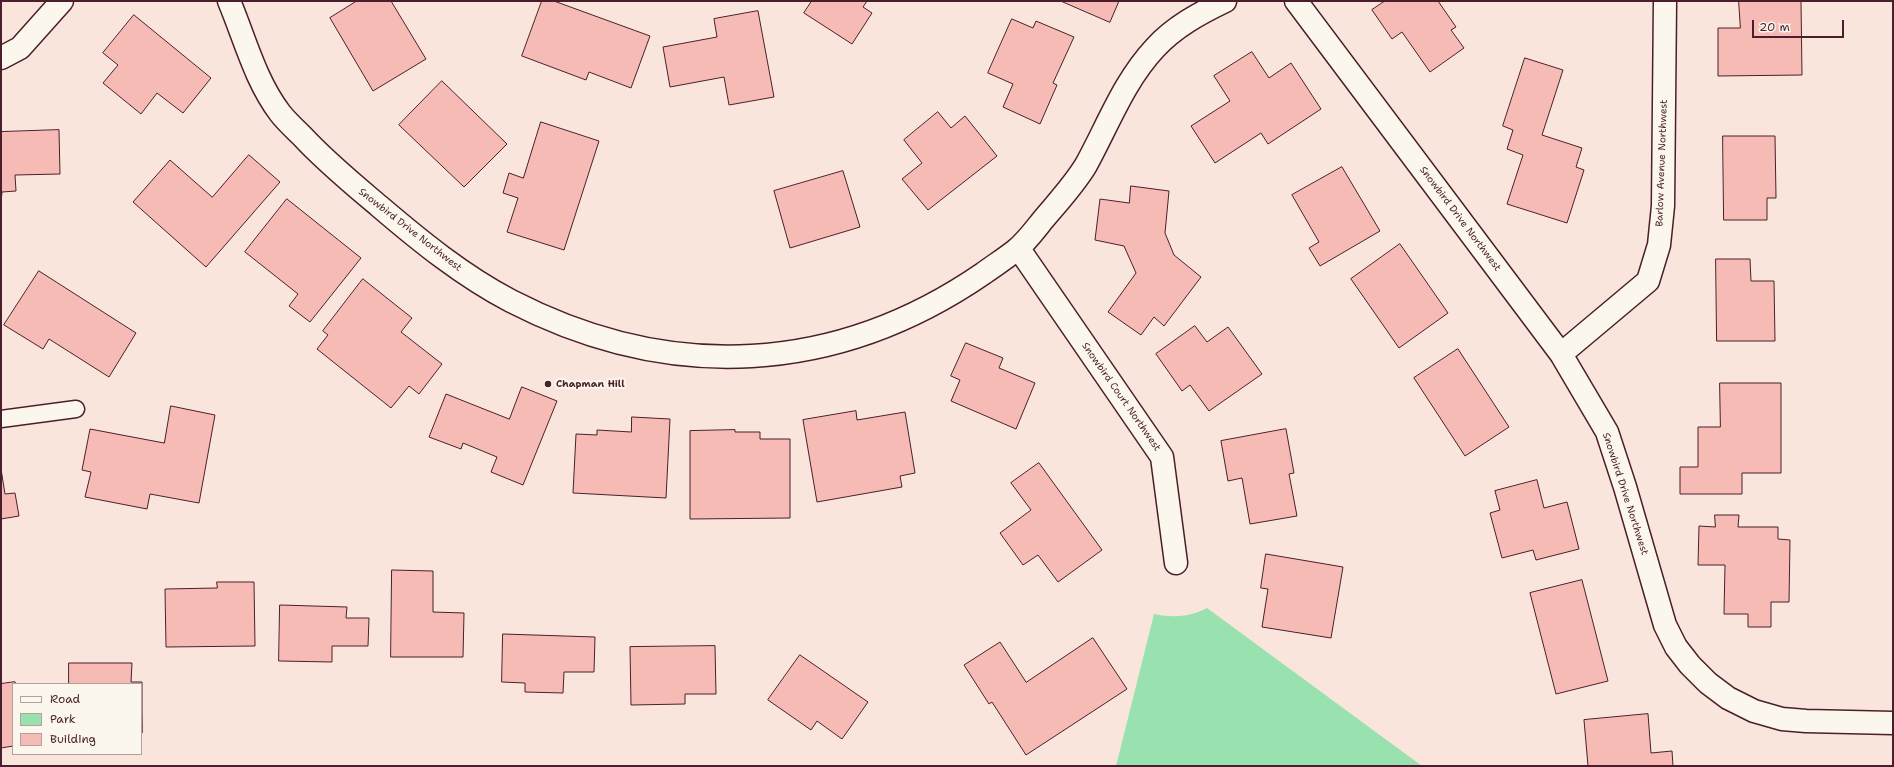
<!DOCTYPE html>
<html>
<head>
<meta charset="utf-8">
<style>
  body { margin:0 }
  #map { position:relative; width:1894px; height:767px; overflow:hidden; background:#fae5dc; font-family:"Shantell Sans",sans-serif }
  canvas { display:block }
  .frame { position:absolute; inset:0; border:2px solid #4a1f2b; pointer-events:none }
  .legend { position:absolute; left:12px; top:683px; width:130px; height:72px; box-sizing:border-box; background:#fbf7ec; border:1px solid #b4a19f; margin:0; padding:5px 7px; list-style:none; font-size:12px; color:#4a1f2b }
  .legend li { display:flex; align-items:center; gap:8px; height:20px }
  .legend b { width:20px; border:1px solid #b4a19f }
  .scale { position:absolute; left:1752px; top:20px; width:92px; height:18px; box-sizing:border-box; border:2px solid #4a1f2b; border-top:0; padding-left:5px; font-size:12px; line-height:14px; white-space:nowrap; color:#4a1f2b; -webkit-text-stroke:3px #fbf7ec; paint-order:stroke }
</style>
</head>
<body>
<div id="map">
<canvas width="1894" height="767"></canvas>
<div class="frame"></div>
<ul class="legend">
<li><b style="height:5px;background:#fbf7ec"></b>Road</li>
<li><b style="height:11px;background:#99e2b0"></b>Park</li>
<li><b style="height:11px;background:#f7bbb6"></b>Building</li>
</ul>
<div class="scale">20 m</div>
</div>
<script>
const ctx = document.querySelector('canvas').getContext('2d');
ctx.lineJoin = 'round';
function paint(path, color) {
  ctx.fillStyle = color;
  ctx.fill(path, 'evenodd');
}
function stroke(path, color, width, dash) {
  ctx.strokeStyle = color;
  ctx.lineWidth = width;
  ctx.lineCap = dash ? 'butt' : 'round';
  ctx.setLineDash(dash || []);
  ctx.stroke(path);
}
function drawText(font, color, halo, rows, align = 'center') {
  ctx.font = font + ' "Shantell Sans",sans-serif';
  ctx.lineWidth = 4;
  ctx.setLineDash([]);
  ctx.textBaseline = 'middle';
  ctx.strokeStyle = halo;
  ctx.fillStyle = color;
  for (const [text, x, y, turn = 0] of rows) {
    ctx.save();
    ctx.translate(x, y);
    ctx.rotate((+turn || 0) * Math.PI / 180);
    ctx.textAlign = isNaN(turn) ? turn : align;
    if (halo) ctx.strokeText(text, 0, 0);
    ctx.fillText(text, 0, 0);
    ctx.restore();
  }
}
paint(new Path2D(`
  M1207 608 1422 766H1116L1154 614C1174 618 1189 617 1207 608Z`), '#99e2b0');
const building = new Path2D(`
  M357 1H391L426 59 373 91 330 18Z
  M542 1H554L650 36 631 88 589 72 586 80 522 56Z
  M812 1H867L863 7 872 13 852 44 804 13Z
  M1061 1H1119L1110 22Z
  M1385 1H1438L1456 27 1451 30 1464 48 1430 72 1402 32 1392 39 1372 10Z
  M1739 1H1801L1802 75 1718 76V28H1740Z
  M758 11 774 97 729 105 724 77 670 87 663 47 717 37 714 19Z
  M134 15 211 78 183 113 157 93 141 114 103 83 118 65 103 53Z
  M1012 19 1033 28 1036 21 1074 37 1053 83 1057 85 1040 124 1003 107 1013 84 988 73Z
  M1252 52 1269 78 1291 63 1321 109 1268 144 1261 133 1215 163 1191 126 1230 101 1214 76Z
  M1525 58 1563 70 1542 135 1582 148 1576 167 1584 170 1567 223 1507 204 1523 155 1507 149 1513 130 1503 126Z
  M442 81 507 144 464 187 399 125Z
  M938 112 951 128 965 116 997 156 928 210 902 179 922 163 904 140Z
  M541 122 599 141 564 250 507 232 518 198 503 193 509 173 523 178Z
  M59 130 60 174 15 175 16 191 2 192 1 202V132Z
  M1723 136H1775L1776 198H1767V220H1724Z
  M249 155 280 182 206 267 133 202 170 160 212 197Z
  M1342 167 1380 231 1320 266 1309 248 1319 242 1292 195Z
  M843 171 860 227 790 248 774 191Z
  M1131 186 1169 191 1165 233 1174 255 1201 277 1164 326 1154 317 1141 335 1108 312 1136 273 1124 246 1095 240 1100 199 1129 203Z
  M287 199 361 258 310 322 289 306 298 294 245 252Z
  M1400 244 1448 313 1399 348 1351 279Z
  M1716 259H1750L1751 281H1774L1775 341H1717Z
  M39 271 136 333 109 377 49 339 43 349 4 325Z
  M363 279 412 318 401 332 442 364 419 394 409 386 391 408 317 349 328 335 323 331Z
  M1195 326 1207 342 1228 327 1262 374 1209 411 1190 385 1182 391 1156 354Z
  M966 343 1003 358 999 368 1035 383 1016 429 951 401 960 380 951 376Z
  M1458 349 1509 427 1465 456 1414 378Z
  M1720 383H1781V473H1742V494H1680V467H1698V427H1720Z
  M522 387 557 401 523 485 491 472 497 457 463 443 461 449 429 437 446 394 509 419Z
  M171 406 215 415 199 503 150 494 147 509 85 497 91 472 82 470 90 429 164 443Z
  M856 411 857 420 905 412 915 473 900 476 902 487 817 502 803 420Z
  M632 417 670 419 666 498 573 493 576 434 597 435V430L631 432Z
  M1286 429 1294 473 1289 474 1297 516 1250 524 1242 478 1228 481 1221 441Z
  M735 430V432H760V439H790V518L690 519V431Z
  M1039 463 1102 550 1058 582 1038 555 1023 565 1000 533 1031 510 1011 483Z
  M1 469 5 494 15 493 19 516 1 519Z
  M1537 480 1544 508 1567 502 1579 549 1536 560 1533 550 1502 558 1490 513 1500 510 1495 491Z
  M1715 515H1739L1738 527H1778V539L1790 540 1789 602H1771V627H1748V614H1724L1725 565H1698L1699 526 1715 527Z
  M1266 554 1343 567 1331 638 1262 627 1268 589 1261 588Z
  M392 570 433 571V612L464 613 463 657H391Z
  M1582 580 1608 681 1556 694 1530 593Z
  M217 582H254L255 646 166 647 165 589 217 588Z
  M280 605 347 607 346 618H369L368 646H332V662L279 661Z
  M503 634 595 637 594 672H564L563 693 525 692V683L502 682Z
  M1093 638 1127 689 1026 755 992 702 989 704 964 665 1000 642 1026 682Z
  M715 646 716 694H685V704L631 705 630 647Z
  M800 655 868 702 842 739 817 721 811 730 768 700Z
  M69 663H132L131 682H142V733L141 684H69Z
  M15 682 16 684H13V746L1 748V684Z
  M1648 714 1651 753 1672 751 1673 766H1588L1584 720Z`);
paint(building, '#f7bbb6');
stroke(building, '#4a1f2b', 1);
const service = new Path2D(`
  M1 419 76 409`);
const minor = new Path2D(`
  M229 1C245 39 255 80 280 113 286 121 295 129 302 136 326 162 353 184 379 206 420 241 463 276 511 301 670 383 836 375 984 273 995 265 1006 258 1016 250 1026 242 1034 231 1042 221 1057 203 1074 185 1086 165 1108 125 1124 81 1155 48 1174 27 1200 13 1225 1
  M1296 1 1561 354 1607 432 1625 487 1665 625 1676 647 1690 665 1708 683 1728 698 1754 711 1782 719 1806 721 1893 723
  M1 58 20 48 62 1
  M1019 249 1162 457 1176 563
  M1561 354 1648 281 1659 245 1663 206 1665 1`);
stroke(service, '#4a1f2b', 19);
stroke(minor, '#4a1f2b', 25);
stroke(service, '#fbf7ec', 16);
stroke(minor, '#fbf7ec', 22);
for (const [x, y, r, color] of [
  [548,384,4,"#4a1f2b"]
]) {
  const dot = new Path2D();
  dot.arc(x, y, r, 0, 2 * Math.PI);
  ctx.fillStyle = color;
  ctx.fill(dot);
  stroke(dot, '#fbf7ec', 1.5);
}
drawText('10px', '#4a1f2b', '#fbf7ec', [
  ["Barlow Avenue Northwest",1662,163,-88],
  ["Snowbird Drive Northwest",1460,219,53],
  ["Snowbird Drive Northwest",410,230,38],
  ["Snowbird Court Northwest",1121,397,55],
  ["Snowbird Drive Northwest",1625,494,72]
]);
drawText('bold 10px', '#4a1f2b', '#fbf7ec', [
  ["Chapman Hill",556,384]
], 'left');
</script>
</body>
</html>
